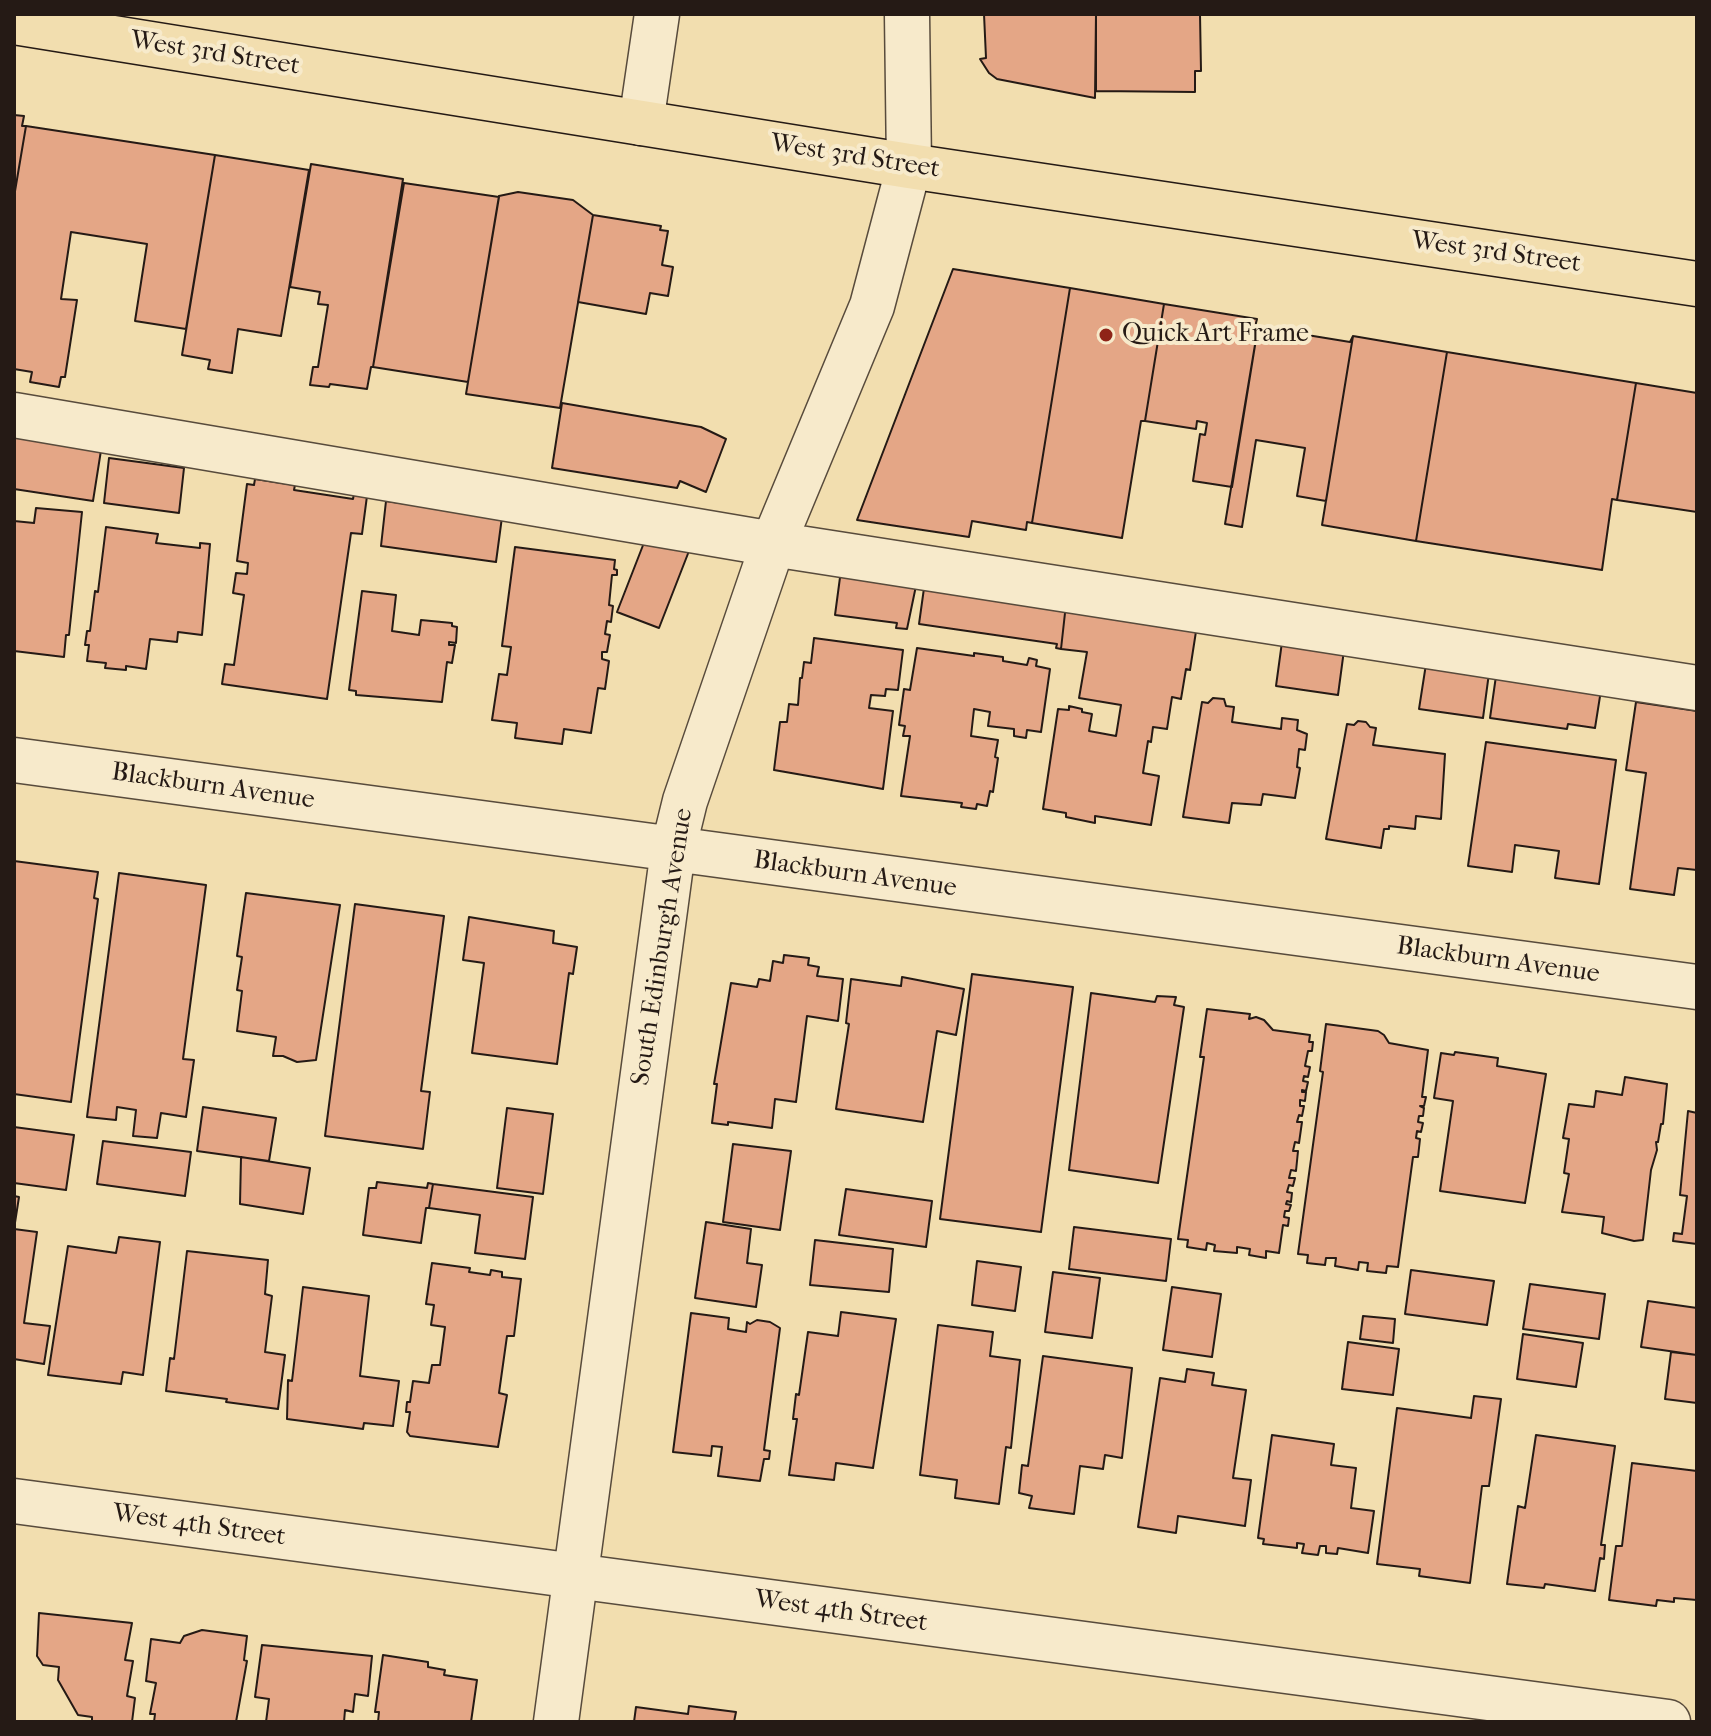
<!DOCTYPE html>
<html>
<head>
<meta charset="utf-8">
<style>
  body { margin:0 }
  #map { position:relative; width:1711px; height:1736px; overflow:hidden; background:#f2deaf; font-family:"IM FELL French Canon",serif }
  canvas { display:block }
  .frame { position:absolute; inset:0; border:16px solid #251a15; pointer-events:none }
</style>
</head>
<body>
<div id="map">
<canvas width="1711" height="1736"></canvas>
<div class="frame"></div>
</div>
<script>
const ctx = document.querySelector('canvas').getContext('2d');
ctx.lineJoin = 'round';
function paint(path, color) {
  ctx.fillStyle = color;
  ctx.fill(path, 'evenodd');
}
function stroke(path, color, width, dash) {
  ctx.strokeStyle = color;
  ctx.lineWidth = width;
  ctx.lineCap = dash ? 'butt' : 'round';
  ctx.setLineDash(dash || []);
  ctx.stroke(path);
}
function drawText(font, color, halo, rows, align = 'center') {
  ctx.font = font + ' "IM FELL French Canon",serif';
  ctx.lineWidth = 8;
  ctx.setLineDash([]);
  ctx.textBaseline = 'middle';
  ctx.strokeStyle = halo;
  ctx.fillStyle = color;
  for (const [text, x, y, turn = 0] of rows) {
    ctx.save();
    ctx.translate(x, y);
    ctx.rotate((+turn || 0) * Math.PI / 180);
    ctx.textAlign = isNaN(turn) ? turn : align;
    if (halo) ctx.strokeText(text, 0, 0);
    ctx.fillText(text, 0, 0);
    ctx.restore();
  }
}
const building = new Path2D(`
  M984 14H1096L1095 98 997 79 989 73 980 59 986 58Z
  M1096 14H1200L1201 71H1195V92L1096 91Z
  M14 115 24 116 22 126H26L14 197Z
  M26 126 215 155 186 329 135 321 147 244 71 232 61 299 77 300 65 377H61L59 387 30 382 32 372 14 369V197Z
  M215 155 309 170 281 336 238 329 232 373 208 369 210 360 182 355Z
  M311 164 403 179 373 367H371L367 389 330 384 329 387 310 385 313 367H318L328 305 318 304 320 292 290 287Z
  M404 183 499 197 468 382 373 367Z
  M518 192 573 200 593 215 560 408 466 394 499 196Z
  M593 215 661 226 660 230 668 231 662 265 673 267 668 296 650 293 646 314 578 302Z
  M953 269 1070 288 1032 523 1027 522 1026 530 972 521 969 537 857 520Z
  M1070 288 1164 304 1145 421H1141L1122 538 1032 523Z
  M1164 304 1257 319 1255 327H1258L1232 487 1193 481 1200 434 1205 435 1207 423 1197 421 1196 429 1145 421Z
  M1258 327 1350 342 1353 336 1326 501 1297 496 1305 448 1256 440 1242 527 1225 524Z
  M1353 336 1447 352 1416 541 1322 525Z
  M1447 352 1636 383 1617 500 1612 499 1602 570 1416 541Z
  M1636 383 1697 393V512L1617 500Z
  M562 403 701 427 726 439 706 492 680 481 677 488 552 468Z
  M14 430 102 444 93 501 14 489Z
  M109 458 184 468 179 513 104 503Z
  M255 479 295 485 294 490 353 499 354 494 367 496 362 534 351 533 327 699 222 684 225 664 234 665 244 595 233 593 236 573 247 574 248 563 237 561 247 484 254 485Z
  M386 501 502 517 496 562 381 546Z
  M36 508 82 512 69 635H66L64 657 14 651V521L34 523Z
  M106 527 158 534 156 543 200 548V543L210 544 202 635 178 632 177 642 150 639 146 669 126 666V670L105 668 106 663 87 661 89 645H85L87 631H90L95 591 98 592Z
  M647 535 689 551 659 628 617 612Z
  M515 547 615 560 614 569 617 570V575H612L609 605 613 606 611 622 607 621 605 634 610 635 607 652H602V659L609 661 605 689 598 688 591 733 564 729 562 744 515 738 517 723 492 720 499 674 507 675 511 647 502 646Z
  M841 570 917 581 907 629 896 628 897 623 835 615Z
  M925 581 1066 604 1061 649 1056 648 1057 644 919 624Z
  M362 591 396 595 392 631 419 635 421 620 452 623V626L457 627 456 643 449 642V645H455L452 663 447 662 442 702 356 695V691L349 690Z
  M1066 604 1197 625 1190 670 1186 669 1181 699 1172 697 1167 729 1153 727 1151 742 1148 741 1143 773 1159 776 1151 825 1095 816V823L1066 817V813L1043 809 1058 709 1069 710V706L1082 709V712L1092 714 1089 731 1116 736 1121 705 1079 698 1087 652 1061 649Z
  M814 638 903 650 898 690 886 689 885 696 871 695 869 708 893 711 883 789 774 770 780 722H787L789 704 798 705 800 678H802L804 662 811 663Z
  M1282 642 1344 650 1338 695 1276 686Z
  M917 648 974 656V653L1003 657V661L1027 665 1029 658 1037 660 1036 666 1050 669 1041 732 1027 730 1026 738 1014 736V729L988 726 990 712 974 709 971 736 998 740 995 757 998 758 993 792 990 791 987 806 977 804 976 809 961 807 962 803 901 796 910 736H903L905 726 899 725 904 689 910 690Z
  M1426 664 1489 673 1483 718 1419 709Z
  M1496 676 1601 690 1595 728 1568 724 1567 729 1490 718Z
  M1213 698 1224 699 1226 706 1234 707 1232 722 1281 729 1282 718 1298 720 1297 730 1307 734 1305 750 1299 749 1297 767 1300 768 1295 798 1263 794 1261 805 1232 803 1229 823 1183 817 1202 702 1208 703Z
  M1636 702 1697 711V870L1678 868 1674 895 1630 889 1646 773 1626 770Z
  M1358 721 1366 722 1370 727 1376 728 1373 745 1445 754 1441 819 1416 816 1415 829 1389 826V829H1384L1381 848 1326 839 1347 724 1354 725Z
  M1486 742 1616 760 1599 884 1555 878 1559 851 1515 845 1512 872 1468 866Z
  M14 861 98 872 94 898 98 899 71 1102 14 1094Z
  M119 873 206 885 183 1059 194 1060 186 1117 161 1113 157 1138 133 1136 136 1110 117 1107 116 1120 87 1117Z
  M246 893 340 905 316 1060 297 1062 283 1056H273L276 1037 237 1031 242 991 237 990 242 957 237 956Z
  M355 904 444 916 421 1091 430 1092 423 1149 325 1136Z
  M469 917 554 931 553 943 577 947 573 974 569 973 557 1064 472 1053 484 963 463 960Z
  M784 955 809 958 808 965 819 967 817 976 843 979 838 1021 807 1016 796 1102 775 1099 772 1128 728 1122V1125L712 1123 717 1084H714L731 983 757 987 759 979 770 981 773 961 783 963Z
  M972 974 1073 987 1041 1232 940 1219Z
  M902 977 964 989 956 1035 937 1031 923 1122 836 1109 849 1024 846 1023 851 979 901 986Z
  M1091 993 1155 1002 1157 996 1176 997 1174 1005 1184 1007 1158 1183 1069 1170Z
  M1207 1009 1250 1014 1249 1019 1256 1017 1264 1020 1273 1030 1310 1035 1309 1042H1313L1312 1051H1308L1305 1066 1310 1067 1308 1077 1304 1076 1303 1081 1308 1082 1306 1091 1302 1090V1092H1306L1305 1101 1300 1100V1106H1304L1302 1116 1299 1115 1297 1122H1302L1299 1143 1295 1142 1293 1151H1298L1296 1171 1291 1170 1289 1178H1295L1293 1186 1289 1185 1287 1192 1292 1193 1291 1202 1287 1201 1286 1204 1291 1205 1289 1211H1285L1284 1217 1289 1218 1288 1226 1283 1225 1279 1253 1266 1251V1258L1249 1255 1250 1249 1237 1247V1253L1214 1251 1215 1245 1207 1243 1206 1250 1187 1247 1188 1240 1178 1239 1204 1057H1200Z
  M1326 1024 1378 1031 1384 1035 1389 1043 1428 1050 1422 1097H1426L1424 1106H1420L1424 1108 1423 1116H1419L1418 1122 1423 1123 1421 1132 1417 1131 1416 1138 1420 1139 1418 1157H1413L1398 1267 1387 1266 1386 1273 1367 1271 1368 1263 1359 1262 1358 1270 1335 1266 1336 1258H1326L1325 1265 1307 1263 1308 1255 1298 1254 1323 1072 1320 1071Z
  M1455 1052 1498 1058 1497 1066 1546 1074 1525 1203 1440 1191 1453 1101 1434 1098 1441 1053 1454 1055Z
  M1625 1077 1667 1084 1663 1124H1661L1658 1142H1656L1657 1150 1651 1170 1643 1240 1634 1241 1602 1233 1604 1217 1562 1212 1569 1174 1564 1173 1569 1139 1563 1138 1569 1104 1594 1107 1596 1091 1622 1095Z
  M203 1107 276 1118 269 1161 197 1151Z
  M507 1108 553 1114 543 1194 497 1188Z
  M1688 1111 1697 1113V1244L1673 1241 1674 1233 1682 1234 1687 1196 1680 1195Z
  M14 1127 74 1135 66 1190 14 1183Z
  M103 1141 191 1152 185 1196 97 1184Z
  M733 1144 791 1151 780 1230 723 1222Z
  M241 1157 310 1168 303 1214 240 1204Z
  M377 1182 427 1188 428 1183 433 1184 429 1208H426L421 1243 363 1235 369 1188H376Z
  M433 1184 533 1197 525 1259 475 1253 480 1215 429 1208Z
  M846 1189 932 1201 926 1247 839 1235Z
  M14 1196 19 1197 14 1229 37 1232 24 1323 50 1326 44 1364 14 1359Z
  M706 1222 751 1229 747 1263 762 1265 756 1307 695 1298Z
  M1074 1227 1171 1239 1166 1281 1069 1269Z
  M119 1237 160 1242 143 1375 123 1372 121 1384 48 1375 68 1246 116 1253Z
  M815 1240 893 1249 889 1292 810 1285Z
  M187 1251 268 1260 265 1294 272 1296 265 1352 285 1355 278 1409 226 1402 227 1399 166 1391 170 1358 174 1359Z
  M977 1261 1021 1267 1015 1311 972 1305Z
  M432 1263 470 1268 469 1272 490 1275 491 1270 502 1272V1277L521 1279 514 1336H507L499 1393 507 1395 498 1447 410 1436 407 1432 410 1412H406L407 1402H410L413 1381 429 1383 432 1365H440L445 1327 431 1325 434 1305 426 1304Z
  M1411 1270 1494 1281 1487 1325 1405 1314Z
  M1053 1272 1100 1278 1092 1338 1045 1332Z
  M1530 1284 1605 1294 1599 1339 1523 1329Z
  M303 1287 369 1296 360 1376 399 1381 393 1426 364 1423 363 1429 287 1419 288 1380 292 1381Z
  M1172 1287 1221 1294 1212 1357 1163 1350Z
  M1648 1301 1697 1308V1355L1641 1347Z
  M841 1312 896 1319 873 1468 836 1463 834 1480 789 1475 797 1419H793L796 1394 799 1395 808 1332 838 1336Z
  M691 1313 729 1318 728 1329 746 1332 747 1322 750 1324 757 1320 770 1322 780 1328 764 1450 770 1451 769 1459H764L760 1481 718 1476 722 1447 712 1446 711 1456 673 1452Z
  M1363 1316 1395 1319 1393 1343 1360 1339Z
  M938 1325 993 1332 990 1356 1020 1360 1011 1448 1006 1447 999 1504 955 1498 957 1480 920 1475Z
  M1523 1334 1583 1343 1576 1387 1517 1379Z
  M1348 1342 1399 1349 1393 1395 1342 1389Z
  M1671 1352 1697 1355V1403L1665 1399Z
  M1043 1356 1132 1368 1122 1458 1105 1455 1103 1469 1080 1466 1074 1514 1029 1508 1032 1496 1019 1493 1022 1465 1028 1466Z
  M1187 1369 1214 1373 1212 1385 1246 1390 1233 1478 1251 1480 1245 1526 1178 1516 1176 1533 1138 1527 1160 1378 1185 1382Z
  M1474 1396 1501 1399 1489 1486H1482L1470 1583 1419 1576 1420 1569 1377 1564 1397 1408 1471 1418Z
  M1272 1435 1334 1444 1331 1465 1356 1468 1351 1508 1374 1511 1368 1553 1338 1548 1337 1554 1326 1553V1546H1320L1318 1555 1302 1553 1304 1544 1297 1543V1548L1263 1544 1264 1539 1258 1538Z
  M1536 1435 1615 1446 1601 1545H1605L1604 1559 1600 1558 1595 1591 1545 1584 1544 1588 1507 1584 1518 1506 1525 1508Z
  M1632 1463 1697 1471V1600L1674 1598V1602L1657 1600 1656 1606 1609 1600 1616 1546H1622Z
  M39 1613 132 1623 125 1660 133 1661 127 1696 135 1698 132 1722H92V1717L78 1715 58 1680 59 1667 43 1665 37 1656Z
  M202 1630 247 1636 244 1660 247 1661 236 1722H154L155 1714H150L156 1683 146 1681 151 1639 180 1643 184 1636Z
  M262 1645 372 1656 368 1696 355 1694 353 1712 345 1710 344 1722H266L269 1699 255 1697Z
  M383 1655 428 1662V1667L445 1670 444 1675 477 1680 471 1722H378L379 1712H375Z
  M689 1706 736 1712 734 1722H634L636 1707 688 1714Z`);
paint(building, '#e4a686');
stroke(building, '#251a15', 2);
const minor = new Path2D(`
  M641 123 657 14
  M14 415 773 544 1697 688
  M14 760 1697 987
  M14 1501 1668 1722
  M556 1722 673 850 685 801 773 544 872 306 909 166 907 14`);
const major = new Path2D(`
  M14 22 909 166 1697 284`);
stroke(minor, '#584b3c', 47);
stroke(major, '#251a15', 47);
stroke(minor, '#f7eacb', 44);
stroke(major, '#f2deaf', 44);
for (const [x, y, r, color] of [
  [1106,335,8,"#8f2418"]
]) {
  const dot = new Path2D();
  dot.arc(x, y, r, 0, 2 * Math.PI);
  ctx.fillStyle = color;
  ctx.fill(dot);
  stroke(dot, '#f7eacb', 3);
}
drawText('26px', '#251a15', '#f7eacb', [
  ["West 3rd Street",215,54,9],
  ["West 3rd Street",855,157,9],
  ["West 3rd Street",1496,253,8],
  ["Blackburn Avenue",213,787,8],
  ["Blackburn Avenue",855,875,8],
  ["South Edinburgh Avenue",663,947,-81],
  ["Blackburn Avenue",1498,961,8],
  ["West 4th Street",199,1526,8],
  ["West 4th Street",841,1612,8]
]);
drawText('26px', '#251a15', '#f7eacb', [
  ["Quick Art Frame",1122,335]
], 'left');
</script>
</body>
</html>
